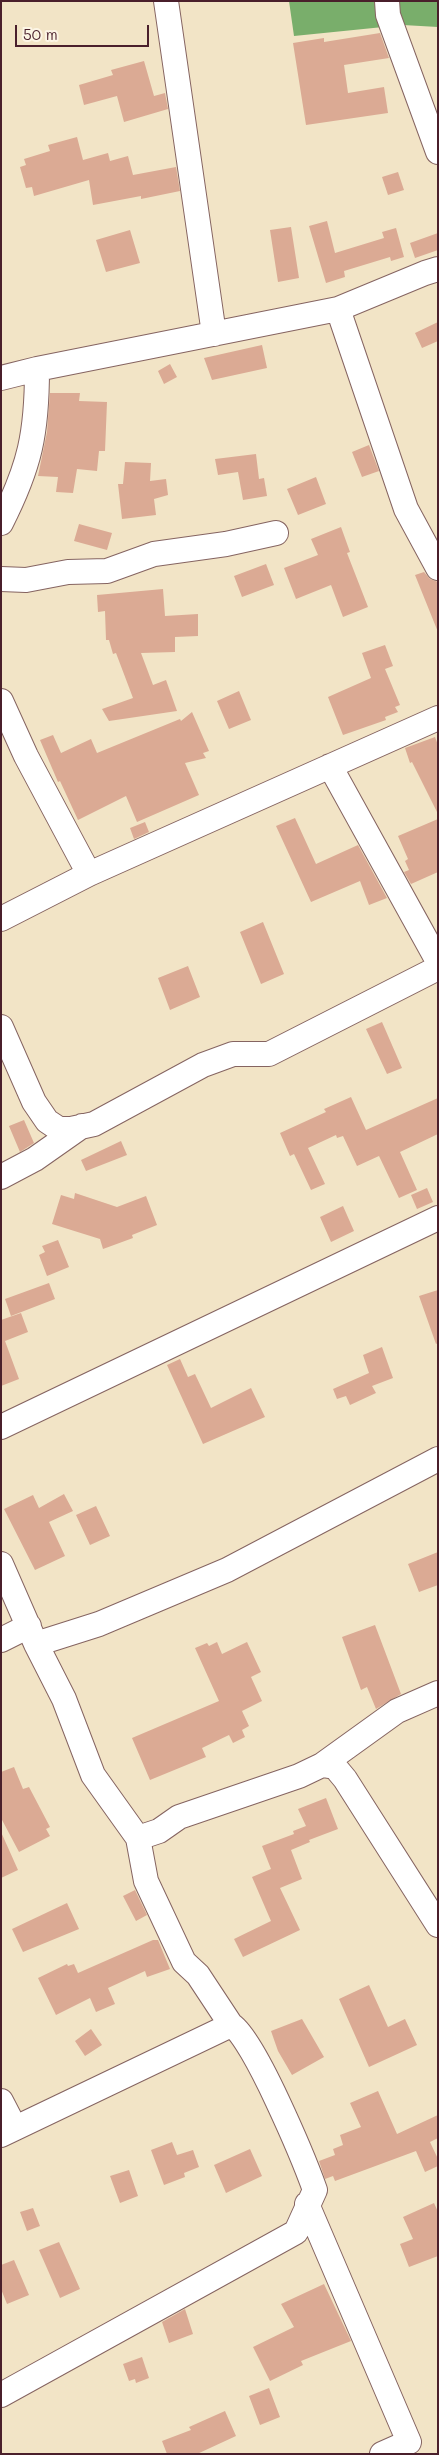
<!DOCTYPE html>
<html>
<head>
<meta charset="utf-8">
<style>
  body { margin:0 }
  #map { position:relative; width:439px; height:2455px; overflow:hidden; background:#f2e4c6; font-family:Mali,sans-serif }
  canvas { display:block }
  .frame { position:absolute; inset:0; border:2px solid #4a1f2b; pointer-events:none }
  .scale { position:absolute; left:15px; top:25px; width:134px; height:22px; box-sizing:border-box; border:2px solid #4a1f2b; border-top:0; padding-left:6px; font-size:15px; line-height:18px; white-space:nowrap; color:#4a1f2b; -webkit-text-stroke:4px #fcf5e5; paint-order:stroke }
</style>
</head>
<body>
<div id="map">
<canvas width="439" height="2455"></canvas>
<div class="frame"></div>
<div class="scale">50 m</div>
</div>
<script>
const ctx = document.querySelector('canvas').getContext('2d');
ctx.lineJoin = 'round';
function paint(path, color) {
  ctx.fillStyle = color;
  ctx.fill(path, 'evenodd');
}
function stroke(path, color, width, dash) {
  ctx.strokeStyle = color;
  ctx.lineWidth = width;
  ctx.lineCap = dash ? 'butt' : 'round';
  ctx.setLineDash(dash || []);
  ctx.stroke(path);
}
paint(new Path2D(`
  M289 1H438V27L403 25 294 36Z`), '#79ae6b');
paint(new Path2D(`
  M380 33 389 58 344 65 348 93 384 87 388 113 306 125 293 43 324 38V42Z
  M144 61 154 96 165 93 168 109 124 122 117 96 84 105 79 85 113 75 111 70Z
  M77 137 83 160 108 153 110 161 128 156 133 175 176 167 180 191 141 199V196L93 205 89 180 34 196 32 187 26 188 20 167 26 165 24 159 50 151 48 145Z
  M398 172 404 190 388 195 382 177Z
  M327 221 335 253 384 238 382 232 396 228 404 257 391 261 390 257 344 271 345 277 326 283 309 226Z
  M291 227 299 278 278 282 270 230Z
  M130 230 140 263 106 272 96 240Z
  M438 233V250L415 258 410 243Z
  M438 322V341L422 348 415 333Z
  M262 345 267 368 212 380 204 358Z
  M170 364 177 377 164 384 158 371Z
  M50 393H80L79 401 107 402 105 451H99L97 471 77 469 73 493 56 492 58 477 38 476 47 432Z
  M369 445 379 471 362 477 352 452Z
  M256 454 259 479 264 478 267 496 243 500 238 472 218 475 215 459Z
  M125 462 151 463 150 481 166 479 168 495 154 499 156 515 122 519 118 484H123Z
  M316 477 326 504 298 515 287 489Z
  M79 524 112 533 107 550 74 541Z
  M341 527 350 552 347 553 368 607 343 617 331 585 296 599 284 568 318 555 311 539Z
  M266 564 274 585 242 597 234 576Z
  M424 572 430 579 438 582V632L415 575Z
  M163 589 165 616 198 614V636L175 637V652L141 653 153 685 166 680 177 711 109 721 102 709 133 698 116 653 113 654 109 640H106L105 611 98 612 97 595Z
  M385 645 393 666 385 669 400 705 395 707 398 712 385 717 386 720 343 735 328 697 371 678 362 653Z
  M239 691 251 720 229 729 217 701Z
  M192 712 209 751 203 753 206 758 185 763 199 795 137 822 126 796 78 820 60 781 58 782 40 740 53 735 61 753 91 739 97 753 180 719 181 721Z
  M435 737 438 745V814L412 762 410 763 405 748Z
  M295 818 316 864 358 845 387 898 369 905 360 881 311 902 276 826Z
  M438 819V872L411 884 404 872 409 870 405 861 408 859 398 836Z
  M145 822 149 832 134 839 130 828Z
  M263 922 284 974 261 984 240 932Z
  M188 966 200 997 170 1010 158 978Z
  M382 1022 402 1068 387 1074 366 1029Z
  M351 1097 366 1130 438 1098V1134L400 1152 417 1190 399 1198 379 1156 357 1166 343 1136 337 1138 336 1135 308 1148 325 1184 311 1190 294 1154 290 1156 280 1133 326 1112 324 1109Z
  M24 1120 34 1143 20 1152 9 1126Z
  M121 1141 127 1155 86 1171 81 1160Z
  M427 1188 433 1202 417 1209 411 1195Z
  M75 1193 117 1207 146 1196 157 1225 132 1235 133 1238 103 1249 100 1239 52 1224 61 1195 74 1199Z
  M343 1206 354 1231 331 1242 320 1217Z
  M58 1240 69 1267 47 1276 39 1255 45 1252 42 1246Z
  M49 1283 55 1299 11 1316 5 1299Z
  M438 1290V1343L436 1344 419 1296Z
  M21 1313 28 1332 5 1341 19 1379 1 1386V1320Z
  M382 1347 393 1378 372 1386 376 1393 350 1405 346 1396 337 1399 333 1389 369 1373 363 1355Z
  M180 1359 188 1377 195 1374 211 1408 251 1388 265 1417 203 1444 167 1365Z
  M64 1494 73 1511 49 1522 65 1556 35 1570 4 1509 33 1495 39 1508Z
  M96 1506 110 1536 90 1545 76 1515Z
  M438 1552V1585L419 1592 408 1564Z
  M375 1625 401 1694 376 1709 367 1687 361 1690 342 1637Z
  M217 1642 222 1654 247 1642 261 1672 251 1677 262 1701 242 1711 249 1726 242 1730 245 1737 233 1743 229 1735 202 1748 206 1757 150 1780 132 1738 219 1701 195 1648 207 1643 209 1646Z
  M14 1767 23 1789 29 1787 50 1827 46 1829 50 1836 19 1852 1 1818V1772Z
  M326 1798 338 1829 309 1840 310 1842 291 1850 302 1879 280 1888 300 1930 243 1957 234 1939 271 1921 252 1877 271 1869 262 1846 294 1834 293 1831 306 1826 298 1809Z
  M1 1832 18 1870 1 1878Z
  M135 1890 147 1915 136 1921 123 1896Z
  M67 1903 79 1929 23 1952 12 1929Z
  M153 1940H158L170 1969 147 1977 145 1971 108 1988 115 2004 96 2012 90 1998 56 2015 38 1978 67 1964 68 1966 74 1964 78 1973Z
  M369 1985 388 2027 405 2019 417 2045 369 2067 339 1999Z
  M302 2019 324 2057 292 2075 278 2051 271 2031Z
  M91 2029 102 2045 85 2056 75 2041Z
  M378 2091 397 2134 438 2115V2138L430 2142 438 2159V2166L425 2172 416 2151 335 2181 333 2176 325 2179 319 2161 335 2155 333 2149 343 2145 340 2135 361 2127 350 2103Z
  M172 2142 177 2155 193 2150 199 2167 184 2173 185 2177 164 2185 151 2150Z
  M250 2149 262 2176 226 2193 214 2165Z
  M129 2170 138 2196 120 2203 110 2176Z
  M434 2203 438 2212V2256L409 2267 400 2244 413 2239 403 2217Z
  M33 2208 40 2226 27 2231 20 2212Z
  M59 2242 80 2289 60 2298 39 2250Z
  M14 2260 29 2295 7 2304 1 2289V2265Z
  M324 2284 351 2341 301 2361 303 2365 270 2381 253 2347 294 2327 281 2304Z
  M185 2309 193 2334 169 2343 162 2322Z
  M142 2357 149 2378 136 2383 135 2379 129 2381 123 2364Z
  M269 2388 280 2417 260 2425 249 2396Z
  M225 2411 236 2436 197 2454H167L162 2441 191 2430 189 2427Z`), '#dbaa94');
const minor = new Path2D(`
  M166 1 214 334
  M387 1 388 15 438 152
  M338 309 406 509 438 568
  M1 378 37 369 338 309 425 273 438 269
  M1 523C30 466 37 433 37 369
  M1 579 26 580 68 572 107 571 154 554 226 544 276 533
  M1 701 26 756 89 874
  M330 766 435 956 438 957
  M1 919 89 874 438 718
  M1 1027 34 1102 47 1121 59 1129H71L94 1124 203 1065 233 1054H269L438 968
  M1 1177 35 1159 82 1126
  M1 1427 438 1218
  M1 1564 36 1644 64 1699 93 1775 138 1838 146 1881 184 1962 198 1975 231 2025C253 2036 305 2162 315 2190L296 2232 1 2395
  M1 1640 29 1626
  M36 1644 99 1624 227 1570 438 1459
  M322 1765 397 1711 438 1693
  M138 1838 159 1831 179 1817 299 1776 322 1765 335 1767 345 1779 438 1925
  M1 2101 15 2128
  M1 2135 231 2025
  M307 2204 409 2442 382 2454`);
stroke(minor, '#856461', 26);
stroke(minor, '#fff', 24);
</script>
</body>
</html>
